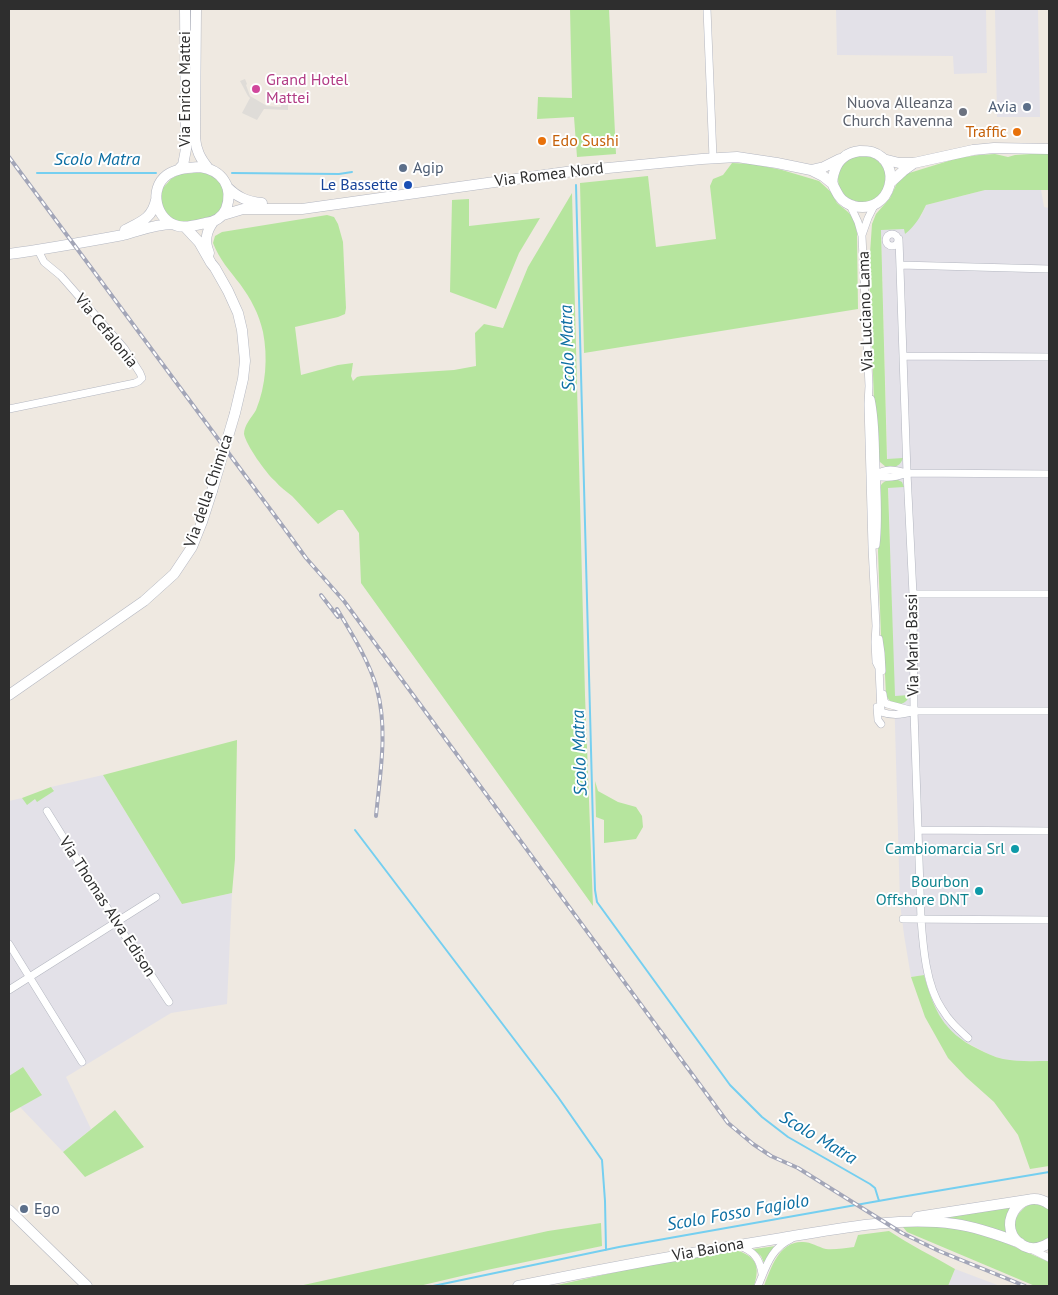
<!DOCTYPE html>
<html>
<head>
<meta charset="utf-8">
<style>
  body { margin:0 }
  #map { position:relative; width:1058px; height:1295px; overflow:hidden; background:#efe9e1; font-family:"PT Sans",sans-serif }
  canvas { display:block }
  .frame { position:absolute; inset:0; border:10px solid #2e2e2e; pointer-events:none }
</style>
</head>
<body>
<div id="map">
<canvas width="1058" height="1295"></canvas>
<div class="frame"></div>
</div>
<script>
const ctx = document.querySelector('canvas').getContext('2d');
ctx.lineJoin = 'round';
function paint(path, color) {
  ctx.fillStyle = color;
  ctx.fill(path, 'evenodd');
}
function stroke(path, color, width, dash) {
  ctx.strokeStyle = color;
  ctx.lineWidth = width;
  ctx.lineCap = dash ? 'butt' : 'round';
  ctx.setLineDash(dash || []);
  ctx.stroke(path);
}
function drawText(font, color, halo, rows, align = 'center') {
  ctx.font = font + ' "PT Sans",sans-serif';
  ctx.lineWidth = 4;
  ctx.setLineDash([]);
  ctx.textBaseline = 'middle';
  ctx.strokeStyle = halo;
  ctx.fillStyle = color;
  for (const [text, x, y, turn = 0] of rows) {
    ctx.save();
    ctx.translate(x, y);
    ctx.rotate((+turn || 0) * Math.PI / 180);
    ctx.textAlign = isNaN(turn) ? turn : align;
    if (halo) ctx.strokeText(text, 0, 0);
    ctx.fillText(text, 0, 0);
    ctx.restore();
  }
}
paint(new Path2D(`
  M836 9H986L987 73 954 74 953 56 837 55Z
  M995 9H1038L1040 117H997Z
  M985 190H1041L1044 207 1049 208V1061H1016L1002 1059 990 1055 960 1039 948 1028 938 1014 931 999 924 975 911 977 904 935 900 903 881 230 921 216 926 205Z
  M103 775 182 904 232 893 227 1004 171 1013 66 1077 91 1129 63 1152 20 1107 42 1094 23 1067 9 1076V1045L10 1044 9 1042V801L22 798 27 804 35 799 54 790 51 787Z
  M955 1269 1000 1286H948Z`), '#e3e1e8');
paint(new Path2D(`
  M570 9H609L616 154 577 157 574 117 537 119 538 97 572 98Z
  M995 154 1008 157 1015 155 1030 154H1049V190H985L926 205C921 216 915 226 905 234L904 229 881 230 887 459 903 458C900 467 894 468 886 467L880 462 878 458 874 401 869 268 872 224 876 214 890 198 897 183 906 174 958 158 979 155Z
  M838 179a24 24 0 1 1 48 0a24 24 0 1 1-48 0Z
  M732 163 753 164 782 170 819 181 832 193 837 203 848 212 855 220 857 233 858 309 584 353 580 183 648 176 656 247 716 239 710 186 713 179 723 175Z
  M207 172C219 176 226 189 224 201 224 206 219 212 216 216L190 224 171 219 163 210 161 202V195L163 188 171 179 180 174Z
  M572 193 585 695 593 906 361 583 359 533 343 510H338L318 524C309 515 301 505 292 496 286 491 280 487 275 481 266 473 246 445 244 434 244 425 252 417 256 410 266 386 268 357 263 332 259 314 251 299 240 284 230 271 219 259 213 243L215 236 222 232 327 215 334 217 338 224 343 242 346 308 345 314 338 317 295 327 301 375 338 365 353 363 351 376 353 381 357 377 361 376 454 370 476 366 475 333 484 324 503 328 528 267Z
  M469 199V226L540 218 519 253 496 309 450 292 452 200Z
  M896 479 902 482 904 487 888 488 895 696 910 695C905 708 890 707 886 694L884 656 881 637 878 551 880 531V487C883 480 889 480 896 479Z
  M237 740 235 859 232 893 182 904 103 775Z
  M595 781 598 791 618 802 636 807 642 816 643 827 636 839 604 843V820L596 817Z
  M51 787 54 791 37 802 35 799 27 805 22 798Z
  M924 975C934 1010 943 1032 978 1049 986 1053 994 1057 1003 1059 1018 1062 1034 1061 1049 1061V1166L1030 1169 1018 1135 994 1102 966 1077 948 1058 925 1017 911 977Z
  M23 1067 42 1095 10 1113 9 1112V1076Z
  M115 1110 144 1147 85 1177 63 1152Z
  M1031 1204C1038 1204 1043 1205 1049 1210V1240L1029 1245C1026 1242 1022 1240 1019 1237 1008 1225 1019 1209 1031 1204Z
  M1015 1206 1010 1236 946 1218V1217L988 1211Z
  M601 1223 602 1246 487 1270 419 1286H299L548 1231Z
  M911 1226 951 1227 990 1236 1049 1262V1286H1035L907 1232 903 1227Z
  M889 1231C910 1245 933 1256 955 1269L948 1286H764C771 1268 779 1241 803 1242 811 1242 818 1247 826 1249 834 1250 845 1248 854 1247L858 1235Z
  M776 1246 764 1263 761 1256 755 1251 754 1249Z
  M736 1250C757 1257 760 1266 754 1286H553L661 1262Z`), '#b6e59e');
paint(new Path2D(`
  M245 79 247 84 246 85 250 96 267 106 281 107 282 100 288 101V110L264 109 257 120 242 113 250 98 248 96 240 81Z`), '#dfdcd8');
stroke(new Path2D(`
  M37 173H156
  M232 173 339 174 352 172
  M576 185 593 825 595 890 597 902 730 1085 762 1117 788 1137 870 1184 875 1188 879 1201
  M355 830 558 1097 602 1160 605 1201 606 1250
  M433 1286 619 1247 901 1197 1049 1172`), '#75cff0', 2);
const street = new Path2D(`
  M707 9 713 158
  M850 205 858 222 862 236 869 386 868 404 872 547 876 626 875 642 876 662 879 668 881 712C892 716 903 715 914 711H1049
  M886 240a6 6 0 1 1 12 0a6 6 0 1 1-12 0Z
  M862 235 868 218 874 206
  M899 239 907 473 913 594 914 711 921 919C923 946 926 986 942 1009 949 1021 958 1029 968 1038
  M900 265 1049 269
  M903 356 1049 357
  M871 399C876 422 875 445 876 468 877 494 879 520 876 545
  M9 409 135 383 139 381 142 378 140 373 124 348 61 276 44 262 38 250
  M876 476C887 479 897 477 907 473L1049 474
  M876 476C884 467 896 470 906 473
  M913 594H1049
  M879 639 881 653 882 671
  M883 694 884 701 887 704 914 711
  M877 707 878 720 881 724
  M47 811 116 922 169 1002
  M919 830 1049 831
  M903 919 1049 920
  M9 944 82 1062
  M9 990 156 897
  M739 1246C754 1251 760 1259 762 1274
  M1031 1249 1049 1258
  M758 1286C766 1267 771 1248 791 1239`);
const secondary = new Path2D(`
  M196 9 195 138C196 150 200 158 208 168
  M860 151C864 151 868 151 872 152 904 162 892 215 854 206 849 205 842 201 839 196 837 193 835 189 833 185 831 178 836 163 843 158 848 153 854 152 860 151Z
  M883 159 899 163H914L973 150 994 148 1049 149
  M200 167C222 170 234 187 226 209 222 218 215 222 205 223 197 225 187 228 178 226 156 221 148 189 167 175 177 168 188 168 200 167Z
  M180 168 183 165 186 149 185 9
  M811 170 824 167 840 159
  M890 183 903 171 914 163
  M227 187C237 197 247 202 262 203
  M223 215 243 209H302L566 172 702 159 737 157 777 163 811 170 823 176 833 184
  M185 227 199 242 211 263 215 268 228 291 238 313 242 330 245 361 243 379 235 413
  M125 230C140 222 152 219 156 200
  M209 253C204 241 206 232 213 222
  M9 254C47 249 85 242 123 235 139 231 155 224 172 224
  M9 695 144 601 174 574 192 547 202 522 212 491
  M1049 1204C1019 1184 993 1230 1024 1246 1032 1250 1041 1248 1049 1243
  M9 1210 87 1286
  M917 1217 1027 1200
  M518 1286C606 1268 694 1252 782 1238 837 1229 899 1216 955 1224 977 1227 999 1235 1020 1243`);
stroke(street, '#b4b7c1', 8);
stroke(secondary, '#b4b7c1', 11);
stroke(street, '#fff', 7);
stroke(secondary, '#fff', 10);
const rail = new Path2D(`
  M9 157 290 536 306 558 344 601 728 1123 753 1144 771 1156 798 1168 902 1233 939 1251 1025 1286
  M321 595 338 617
  M337 609C352 634 369 661 377 689 388 730 380 774 376 816`);
stroke(rail, '#a3a6b8', 4);
stroke(rail, '#fff', 2, [5.5]);
const secondaryBridge = new Path2D(`
  M212 491 235 413`);
stroke(secondaryBridge, '#b4b7c1', 11, []);
stroke(secondaryBridge, '#fff', 10);
for (const [x, y, r, color] of [
  [256,89,5,"#d1479c"],
  [1027,107,5,"#5c6f8a"],
  [963,112,5,"#6b7280"],
  [1017,132,5,"#e8710a"],
  [542,141,5,"#e8710a"],
  [403,168,5,"#5c6f8a"],
  [408,185,5,"#1a4fb4"],
  [1015,849,5,"#0f9aa8"],
  [979,891,5,"#0f9aa8"],
  [24,1209,5,"#5c6f8a"]
]) {
  const dot = new Path2D();
  dot.arc(x, y, r, 0, 2 * Math.PI);
  ctx.fillStyle = color;
  ctx.fill(dot);
  stroke(dot, '#fff', 2);
}
drawText('16px', '#b23c85', '#fff', [
  ["Grand Hotel",266,80],
  ["Mattei",266,98]
], 'left');
drawText('16px', '#2e2e2e', '#fff', [
  ["Via Enrico Mattei",185,89,-90],
  ["Via Romea Nord",549,175,-7],
  ["Via Luciano Lama",866,311,-92],
  ["Via Cefalonia",106,331,51],
  ["Via della Chimica",209,491,-71],
  ["Via Maria Bassi",913,645,-91],
  ["Via Thomas Alva Edison",107,907,57],
  ["Via Baiona",708,1250,-10]
]);
drawText('16px', '#5b616d', '#fff', [
  ["Nuova Alleanza",953,103],
  ["Church Ravenna",953,121]
], 'right');
drawText('16px', '#4e5e75', '#fff', [
  ["Avia",1017,107,"right"],
  ["Agip",413,168],
  ["Ego",34,1209]
], 'left');
drawText('16px', '#c56008', '#fff', [
  ["Traffic",1007,132],
  ["Edo Sushi",552,141,"left"]
], 'right');
drawText('16px', '#164399', '#fff', [
  ["Le Bassette",398,185]
], 'right');
drawText('16px', '#0d838f', '#fff', [
  ["Cambiomarcia Srl",1005,849],
  ["Bourbon",969,882],
  ["Offshore DNT",969,900]
], 'right');
drawText('italic 18px', '#0d6fa3', '#fff', [
  ["Scolo Matra",97,160],
  ["Scolo Matra",568,348,-92],
  ["Scolo Matra",580,753,-92],
  ["Scolo Matra",818,1138,31],
  ["Scolo Fosso Fagiolo",738,1213,-10]
]);
</script>
</body>
</html>
